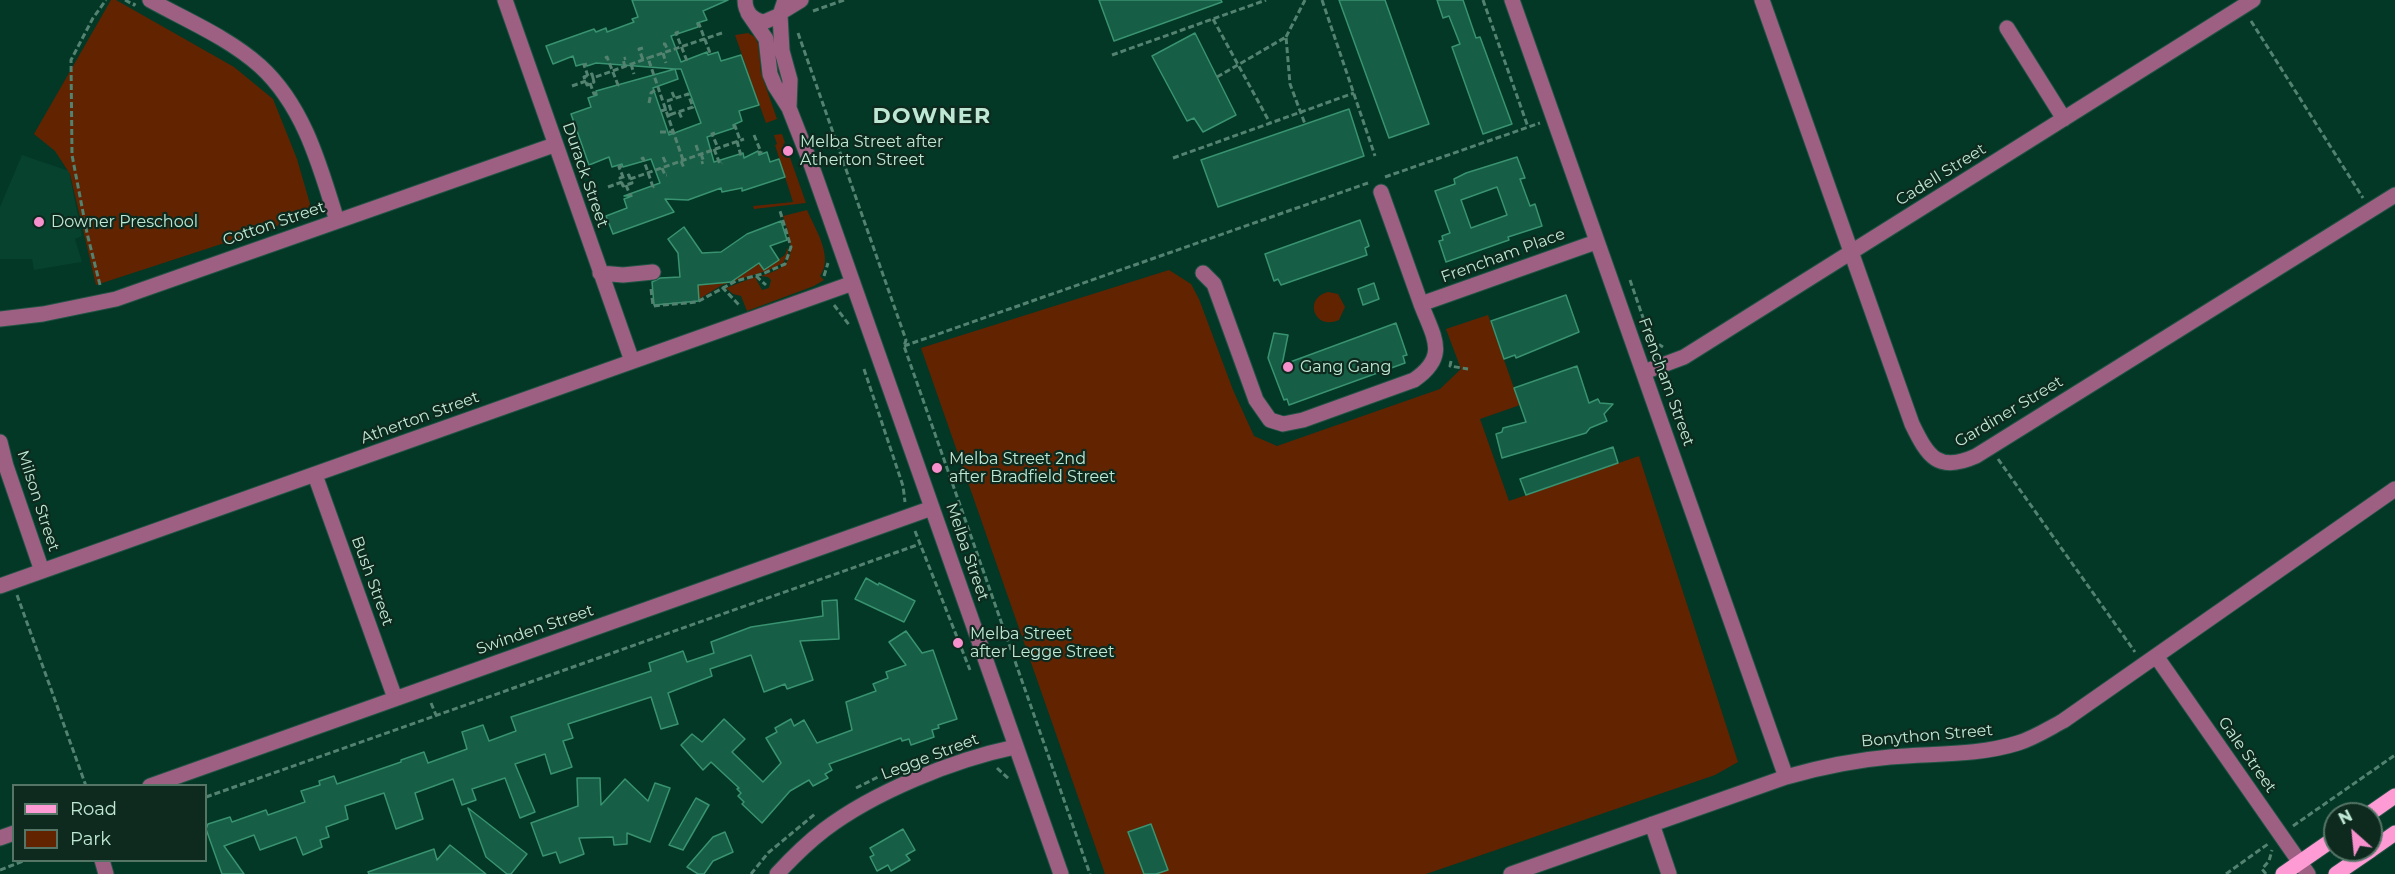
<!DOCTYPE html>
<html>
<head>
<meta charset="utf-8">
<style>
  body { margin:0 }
  #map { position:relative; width:2395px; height:874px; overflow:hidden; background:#033726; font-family:Montserrat,sans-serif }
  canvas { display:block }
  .legend { position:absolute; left:12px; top:784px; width:195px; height:78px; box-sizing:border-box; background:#0e2a1f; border:2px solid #557667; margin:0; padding:8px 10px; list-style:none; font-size:18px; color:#bfe8d4 }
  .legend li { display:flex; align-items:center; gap:12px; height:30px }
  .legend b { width:30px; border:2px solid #557667 }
  .north { position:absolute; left:2323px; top:802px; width:60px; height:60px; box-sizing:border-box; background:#0e2a1f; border:2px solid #557667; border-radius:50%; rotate:333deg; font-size:16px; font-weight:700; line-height:24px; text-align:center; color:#bfe8d4 }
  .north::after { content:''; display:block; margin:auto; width:21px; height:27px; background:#f790cd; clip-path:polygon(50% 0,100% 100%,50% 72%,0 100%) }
</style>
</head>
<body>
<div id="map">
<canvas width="2395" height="874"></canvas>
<ul class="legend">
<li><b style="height:8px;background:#fe9ad4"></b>Road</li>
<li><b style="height:16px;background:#622400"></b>Park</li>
</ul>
<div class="north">N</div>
</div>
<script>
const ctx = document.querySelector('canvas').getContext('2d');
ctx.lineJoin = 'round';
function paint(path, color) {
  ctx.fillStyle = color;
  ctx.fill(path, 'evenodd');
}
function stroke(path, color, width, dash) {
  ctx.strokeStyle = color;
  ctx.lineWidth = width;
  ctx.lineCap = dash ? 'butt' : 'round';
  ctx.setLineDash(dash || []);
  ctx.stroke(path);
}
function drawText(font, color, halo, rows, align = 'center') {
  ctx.font = font + ' Montserrat,sans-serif';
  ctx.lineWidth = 4.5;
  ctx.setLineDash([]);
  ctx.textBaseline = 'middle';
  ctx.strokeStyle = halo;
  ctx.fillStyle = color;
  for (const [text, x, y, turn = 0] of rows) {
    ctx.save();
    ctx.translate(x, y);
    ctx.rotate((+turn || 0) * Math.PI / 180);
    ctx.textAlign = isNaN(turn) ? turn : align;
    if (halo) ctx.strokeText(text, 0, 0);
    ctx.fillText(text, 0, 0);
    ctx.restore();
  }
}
paint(new Path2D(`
  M22 155 69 171 82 236 75 239 82 262 34 270 32 259H0V207Z`), '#07422e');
paint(new Path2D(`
  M111 0H116L234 67 273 99 297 159 310 204 304 217 96 285 70 174 55 151 34 134Z
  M748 33 755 37 758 44 761 73 777 119 766 123 753 87 740 75 748 72 735 35Z
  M782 134 785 143 783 144 785 149H787L806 203 754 209 753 206 793 202 775 145 777 144 774 135Z
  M807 210C815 229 834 257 820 276L824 280 814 286 747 311 741 296 733 294 726 288 755 277 762 290 769 288 771 280 768 277 760 276C800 266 793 248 783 216Z
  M788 247V254L783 263 769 270 722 285 699 299 698 285 732 282 759 263 764 269 785 255Z
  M1169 270 1191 284 1199 299 1233 390 1254 436 1277 446 1440 389 1461 369 1446 329 1488 315 1520 405 1480 419 1509 501 1639 456 1738 762 1715 775 1426 874H1105L921 348Z
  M1328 292 1338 294 1345 307 1339 320C1314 331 1303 298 1328 292Z`), '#622400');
const building = new Path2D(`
  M632 0H728L703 11 707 20 697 23 698 27 671 36 681 62 707 52 708 55 718 52 721 61 741 55 759 105 739 111 742 121 733 125 734 128 707 137 714 162 743 153 744 158 758 151 759 155 767 152 770 162 779 159 785 177 742 191V188L722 192 721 188 688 200 665 199 674 212 613 234 606 216 627 208 624 199 632 196H624L660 183 651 159 623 167 622 164 612 167 609 157 589 165 571 114 591 107 588 98 597 95 596 91 675 69 596 63 587 66 583 64 576 66 573 56 553 64 546 46 594 29 596 32 606 28 607 32 634 22 632 19 638 17ZM675 69H681L701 123 669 135 653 88 678 79Z
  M1099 0H1221L1222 2 1114 41Z
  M1339 0H1385L1429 124 1389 138Z
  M1437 0H1463L1476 38 1480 37 1512 124 1483 134 1452 47 1460 44 1449 16 1443 18Z
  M1195 33 1236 115 1203 132 1194 118 1187 121 1152 56Z
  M1349 109 1364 156 1218 207 1201 160Z
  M1517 157 1525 178 1520 179 1530 206 1535 204 1542 226 1508 237 1509 240 1446 262 1439 241 1443 240 1442 236 1450 233 1435 191 1455 184 1454 179 1466 173ZM1497 187 1507 215 1471 228 1461 200Z
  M1360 220 1369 246 1365 248 1367 255 1281 285 1278 279 1274 281 1265 254Z
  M781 221 787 240 770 246 779 260 764 270 759 263 731 282 698 285 699 301 654 305 652 282 660 278 680 277 678 253 668 239 684 227 702 253 721 252 747 234Z
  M1374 283 1379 299 1363 305 1358 289Z
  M1566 295 1579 332 1516 358 1515 355 1504 359 1491 321Z
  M1396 323 1407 355 1403 356 1405 363 1289 405 1287 399 1284 400 1268 358 1274 333 1288 335 1282 365Z
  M1577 366 1589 403 1598 399 1600 403 1613 404 1604 414 1607 421 1590 428 1586 433 1502 458 1496 434 1502 432 1503 428 1526 422 1514 388Z
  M1613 447 1618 463 1526 495 1520 479Z
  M866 578 878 585 879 583 915 601 904 622 855 599Z
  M837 600 839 639 800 641 813 680 787 689 785 684 764 692 751 655 710 669 712 676 668 693 678 724 661 729 651 697 568 724 573 738 563 741 572 767 551 774 545 754 515 764 535 812 520 818 505 778 472 789 476 800 462 805 453 779 415 793 423 819 396 829 384 793 345 806 348 819 326 827 329 837 320 840 322 847 303 855 296 837 260 850 254 835 224 846 244 874H222L206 829 208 824 230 817 232 822 266 810 268 815 305 802 301 791 320 785 319 781 334 776 337 784 401 762V760L424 752 428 763 467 749 462 732 483 725 489 741 516 731 511 717 651 671 649 663 683 651 687 662 714 653 711 642 751 627 823 616 822 601Z
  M906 631 922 653 933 650 957 719 938 725 939 728 932 730 934 737 911 745 909 739 902 741 901 738 829 764 832 770 825 774 828 778 813 786 809 780 790 791 762 823 742 804 744 802 738 796 741 793 737 789 739 788 711 762 703 770 681 745 692 734 702 742 724 719 745 739 732 752 763 782 781 763 766 738 777 732 775 728 791 719 794 726 804 720 817 743 852 730 846 702 876 691 873 684 888 678 886 672 906 665 889 642Z
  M577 778H600L601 805 625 779 648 801 655 783 670 788 650 842 627 833V844L614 845 613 837 579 838 584 854 560 863 556 852 543 856 531 823 578 806Z
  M696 798 709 805 683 850 669 845Z
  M468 808 527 854 511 874H507L486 857Z
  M1151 824 1168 870 1156 874H1144L1128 832Z
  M903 829 915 850 906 855 910 860 891 871 888 865 877 871 870 857 874 855 870 848Z
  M725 832 733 852 713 861 704 874H698L687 867 713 837Z
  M450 845 486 874H369L368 872 434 849 437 860Z`);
paint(building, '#165e45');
stroke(building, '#399371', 1.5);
const minor = new Path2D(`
  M150 0C186 20 229 38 260 66 304 106 320 166 337 221
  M505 0 632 361
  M745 0C745 12 752 20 764 22L780 15 785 0
  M1512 0 1786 777
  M1762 0 1912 424C1928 457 1938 473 1976 456L2395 195
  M783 11 801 0
  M748 13 766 39 770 74 775 86 789 108 811 164 1061 874
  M780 15 782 51 790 80 789 108
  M2007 28 2064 119
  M1381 192 1421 304
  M600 273 623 275 653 272
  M1203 273 1214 284 1256 400 1270 420 1283 424 1303 420 1414 380C1449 356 1434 338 1421 304L1596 242
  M0 319 43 314 116 299 554 145
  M1644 372 1684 357 2253 0
  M0 442 6 466 42 571
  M315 475 395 698
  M0 586 853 283
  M2156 656 2308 874
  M150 786 932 508
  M1652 824 1669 874
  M0 838 14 833
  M102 860 106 874
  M777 874C791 859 807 843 824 830 874 792 953 760 1015 747
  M1511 874 1786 777C1821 767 1855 760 1890 757 1932 753 1977 756 2018 743 2034 738 2048 729 2063 721L2395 489`);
const major = new Path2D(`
  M2369 814 2395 796
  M2371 850 2395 833
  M2283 874 2335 838
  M2336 874 2371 850`);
stroke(minor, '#215342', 17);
stroke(major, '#215342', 17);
stroke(new Path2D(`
  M125 0 134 5 135 3
  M1322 0 1375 156
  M1483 0 1528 127
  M813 11 844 0
  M1213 19 1270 123
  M2251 21 2363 198
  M697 25 699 24 710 53 708 54
  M679 32 676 33 687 61 689 60
  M798 33 906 340 904 346 1090 874
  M1286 37 1305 0
  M663 44H665L668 51
  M643 48 639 49 643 60
  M663 53 666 63
  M1112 55 1266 0
  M605 58 607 57 618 85 615 87
  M587 64 584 65 588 76
  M631 64 634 74
  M625 67 623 59 626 58
  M1217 77 1286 37 1290 84 1305 124
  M593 78 594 82 587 85 584 77 592 74 593 78 648 58
  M590 83 594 94 597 93
  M572 86 586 81
  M672 92 675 99
  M667 101 688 94 693 107 672 114
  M649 103 651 93 658 88
  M661 111 670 108
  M679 112 682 119
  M667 116 672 114 668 101
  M733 126H735L740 140
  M660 132H673
  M715 133 712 134 718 148
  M754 135 761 152 758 153
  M737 141 741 156
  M696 145 699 154
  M714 149 720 164 722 163
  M701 154 704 162 701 163
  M663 157 667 166
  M1173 158 1354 93
  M641 159 643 158 653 187 651 188
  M683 160 648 58 722 33
  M681 161 684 168
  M622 166 619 167 623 177
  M662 168 665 175H667
  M1385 177 1540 123
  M630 179 629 175 620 178 623 186 632 183 630 179 744 139
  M626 185 630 195 632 194
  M608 187 622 182
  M756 276 766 285
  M824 276 828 263
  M1630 280 1649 335 1655 342 1663 347
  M100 285 87 233 72 155 71 60 93 18 106 0
  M722 287 740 306
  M651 289 653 306 697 302 736 281 762 274 785 264 791 247 780 211
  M834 305 850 326
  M904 346 1368 183
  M1451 361 1450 366 1468 369
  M864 369 903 486 905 502
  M1998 459 2135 652
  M915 531 970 670
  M17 595 86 786
  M431 703 436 715
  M997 768 1010 780
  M856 788 880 776
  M206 797 920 544
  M2293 826 2395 755
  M0 870 26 860
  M751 874 768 853 815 814
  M2226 874 2268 844
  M2266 874 2262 869 2269 861 2272 850`), '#538270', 3, [6, 3]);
stroke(minor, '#9d6083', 15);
stroke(major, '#fe9ad4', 15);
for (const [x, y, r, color] of [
  [788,151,6,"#f790cd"],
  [39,222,6,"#f790cd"],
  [1288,367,6,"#f790cd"],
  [937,468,6,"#f790cd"],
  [958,643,6,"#f790cd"]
]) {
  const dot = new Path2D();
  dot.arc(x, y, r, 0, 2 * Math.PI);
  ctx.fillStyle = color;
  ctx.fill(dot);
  stroke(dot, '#0e2a1f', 2);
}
drawText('16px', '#bfe8d4', '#0e2a1f', [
  ["Melba Street after",800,142],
  ["Atherton Street",800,160],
  ["Downer Preschool",51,222],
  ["Gang Gang",1300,367],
  ["Melba Street 2nd",949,459],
  ["after Bradfield Street",949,477],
  ["Melba Street",970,634],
  ["after Legge Street",970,652]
], 'left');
drawText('16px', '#bfe8d4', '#0e2a1f', [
  ["Durack Street",585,175,71],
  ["Cadell Street",1941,175,-32],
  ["Cotton Street",274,224,-19],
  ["Frencham Place",1503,256,-20],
  ["Frencham Street",1666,382,70],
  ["Gardiner Street",2009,412,-31],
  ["Atherton Street",420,418,-20],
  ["Milson Street",38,501,72],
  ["Melba Street",967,552,71],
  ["Bush Street",372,581,70],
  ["Swinden Street",535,630,-19],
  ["Bonython Street",1927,736,-5],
  ["Gale Street",2247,755,55],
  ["Legge Street",930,757,-21]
]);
ctx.letterSpacing = '1.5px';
drawText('bold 22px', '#bfe8d4', '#0e2a1f', [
  ["DOWNER",932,117]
]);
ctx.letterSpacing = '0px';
</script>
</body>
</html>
